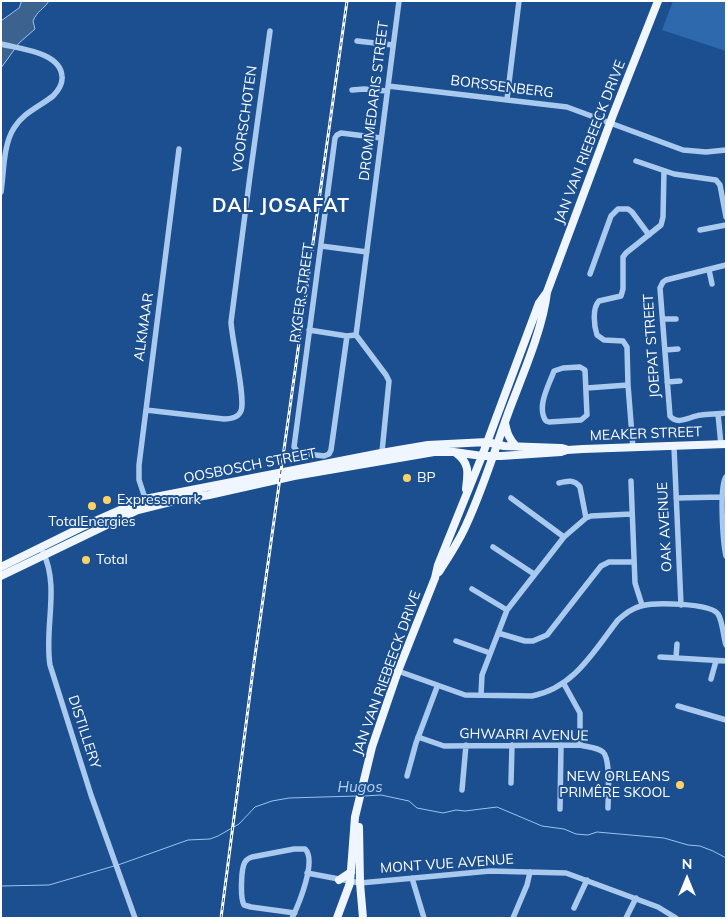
<!DOCTYPE html>
<html>
<head>
<meta charset="utf-8">
<style>
  body { margin:0 }
  #map { position:relative; width:727px; height:919px; overflow:hidden; background:#1b4f8f; font-family:Mulish,sans-serif }
  canvas { display:block }
  .frame { position:absolute; inset:0; border:2px solid #fff; pointer-events:none }
  .north { position:absolute; left:662px; top:854px; width:50px; height:50px; -webkit-text-stroke:4px #1b4f8f; paint-order:stroke; rotate:0deg; font-size:14px; font-weight:700; line-height:20px; text-align:center; color:#fff }
  .north::after { content:''; display:block; margin:auto; width:18px; height:22px; background:#fff; clip-path:polygon(50% 0,100% 100%,50% 72%,0 100%) }
</style>
</head>
<body>
<div id="map">
<canvas width="727" height="919"></canvas>
<div class="frame"></div>
<div class="north">N</div>
</div>
<script>
const ctx = document.querySelector('canvas').getContext('2d');
ctx.lineJoin = 'round';
function paint(path, color) {
  ctx.fillStyle = color;
  ctx.fill(path, 'evenodd');
}
function stroke(path, color, width, dash) {
  ctx.strokeStyle = color;
  ctx.lineWidth = width;
  ctx.lineCap = dash ? 'butt' : 'round';
  ctx.setLineDash(dash || []);
  ctx.stroke(path);
}
function drawText(font, color, halo, rows, align = 'center') {
  ctx.font = font + ' Mulish,sans-serif';
  ctx.lineWidth = 4;
  ctx.setLineDash([]);
  ctx.textBaseline = 'middle';
  ctx.strokeStyle = halo;
  ctx.fillStyle = color;
  for (const [text, x, y, turn = 0] of rows) {
    ctx.save();
    ctx.translate(x, y);
    ctx.rotate((+turn || 0) * Math.PI / 180);
    ctx.textAlign = isNaN(turn) ? turn : align;
    if (halo) ctx.strokeText(text, 0, 0);
    ctx.fillText(text, 0, 0);
    ctx.restore();
  }
}
paint(new Path2D(`
  M673 1H726V51L662 30Z`), '#2e69ad');
const water = new Path2D(`
  M22 1H49C44 9 37 11 33 21L35 29 19 43 1 68V21L19 8Z`);
paint(water, '#3c6290');
stroke(water, '#9cc4f0', 1);
stroke(new Path2D(`
  M364 796 381 795 409 801 417 808 443 813 456 810 465 811 497 807 542 826 564 829 576 834 588 835 597 832 664 838 688 845 700 846 713 851 726 858
  M118 865 188 840 210 839 218 836 239 824 255 807 272 801 289 798 357 796
  M1 886 49 885 114 866`), '#9cc4f0', 1);
stroke(new Path2D(`
  M357 41 393 45
  M1 44C20 49 60 52 62 76 63 84 58 91 53 96 39 107 23 113 14 128 3 145 4 172 1 192
  M388 86 567 107 683 150 706 152 726 150
  M352 90 364 89 387 91
  M507 99 519 1
  M636 161 674 174 716 180 720 185 726 217
  M700 230 726 225
  M321 246 367 252
  M726 265 666 280 663 282 660 288 670 416C678 426 690 416 701 415 709 414 717 414 726 413
  M709 270 712 284
  M590 274 611 216 618 209H628L632 212 649 235
  M663 319H676
  M309 330 347 336 356 335
  M347 336 331 450 329 454 324 456 299 453 294 447 335 138 337 135 341 133 381 138
  M665 350 678 349
  M563 368 580 367 585 370 587 415 581 420 549 422 546 421C536 407 549 385 554 371Z
  M667 382 680 381
  M587 388 628 385
  M146 410 224 419C231 419 238 418 241 411 246 399 232 341 231 322L250 176 270 31
  M718 414 721 445
  M674 447 681 605
  M633 448 628 385 627 347 623 341 604 340 597 335C594 326 592 308 599 301L621 296 623 289V257L626 253 661 225 663 217 664 171
  M381 462 389 381 386 375 356 335 399 1
  M726 477C719 486 723 543 726 556
  M631 481 635 583 642 605
  M559 483C567 481 574 479 580 487L586 518
  M511 498 564 537
  M676 498 722 497
  M148 507 139 480V465L179 149
  M493 547 534 574
  M43 552C60 587 44 628 50 665L91 795 135 918
  M472 589 507 610
  M498 633 525 641H533L547 635 601 566 609 562H633
  M456 641 490 653
  M660 657 726 661
  M676 658 677 644
  M398 671 465 695 532 696C574 688 594 651 618 620 625 614 632 608 641 606 655 602 710 603 718 614 723 622 723 636 726 645
  M711 679 716 661
  M564 684 580 713V745
  M481 695 482 675 507 610 564 537 586 518 591 516 631 514
  M678 706 726 720
  M418 737 444 746 580 745C587 747 597 747 603 752 611 759 608 797 608 808
  M407 776 416 743 437 687
  M511 783 512 745
  M462 790 466 745
  M560 809 561 745
  M307 873 360 883 490 871 566 873 658 907 676 918
  M412 878 424 918
  M574 908 587 880
  M292 918C299 904 317 860 305 849H294L252 857C249 858 247 859 245 862 241 868 240 898 244 905L251 907 295 913
  M513 918 527 885 530 872
  M626 918 636 898`), '#a9c9ee', 5.5);
stroke(new Path2D(`
  M505 423C507 433 509 439 516 446
  M456 453C470 463 468 473 466 489
  M1 567 84 526 145 499 381 453 428 445 487 442 504 446 561 448 565 449
  M439 572C449 556 460 540 467 523 484 486 496 446 510 408 523 374 543 328 547 292L613 115 658 1
  M1 576 138 510 174 501 209 495 294 476 434 452H454L482 456H501L561 452 567 450 583 449 726 444
  M359 827 360 883 363 918
  M339 880 351 872
  M337 918 350 883 355 817 372 747 398 671 435 578 438 565 482 456 539 303 547 292`), '#f0f6ff', 8);
const rail = new Path2D(`
  M221 918 253 670 347 1`);
stroke(rail, '#fff', 3);
stroke(rail, '#1b4f8f', 1, [4]);
for (const [x, y, r, color] of [
  [407,478,5,"#ffd166"],
  [107,500,5,"#ffd166"],
  [92,506,5,"#ffd166"],
  [86,560,5,"#ffd166"],
  [680,785,5,"#ffd166"]
]) {
  const dot = new Path2D();
  dot.arc(x, y, r, 0, 2 * Math.PI);
  ctx.fillStyle = color;
  ctx.fill(dot);
  stroke(dot, '#1b4f8f', 2);
}
drawText('14px', '#fff', '#1b4f8f', [
  ["BORSSENBERG",502,87,7],
  ["DROMMEDARIS STREET",374,101,-83],
  ["VOORSCHOTEN",245,119,-82],
  ["JAN VAN RIEBEECK DRIVE",590,142,-69],
  ["RYGER STREET",302,293,-82],
  ["ALKMAAR",144,327,-82],
  ["JOEPAT STREET",652,346,-94],
  ["MEAKER STREET",646,434,-2],
  ["OOSBOSCH STREET",250,466,-11],
  ["OAK AVENUE",665,527,-93],
  ["JAN VAN RIEBEECK DRIVE",387,673,-70],
  ["DISTILLERY",84,732,72],
  ["GHWARRI AVENUE",524,735,1],
  ["MONT VUE AVENUE",447,864,-4]
]);
drawText('14px', '#fff', '#1b4f8f', [
  ["BP",417,478],
  ["Expressmark",117,500],
  ["TotalEnergies",92,522,"center"],
  ["Total",96,560],
  ["NEW ORLEANS",670,777,"right"],
  ["PRIMÊRE SKOOL",670,793,"right"]
], 'left');
drawText('italic 15px', '#b5d3f5', '#1b4f8f', [
  ["Hugos",360,787]
]);
ctx.letterSpacing = '1px';
drawText('bold 19px', '#fff', '#1b4f8f', [
  ["DAL JOSAFAT",281,206]
]);
ctx.letterSpacing = '0px';
</script>
</body>
</html>
